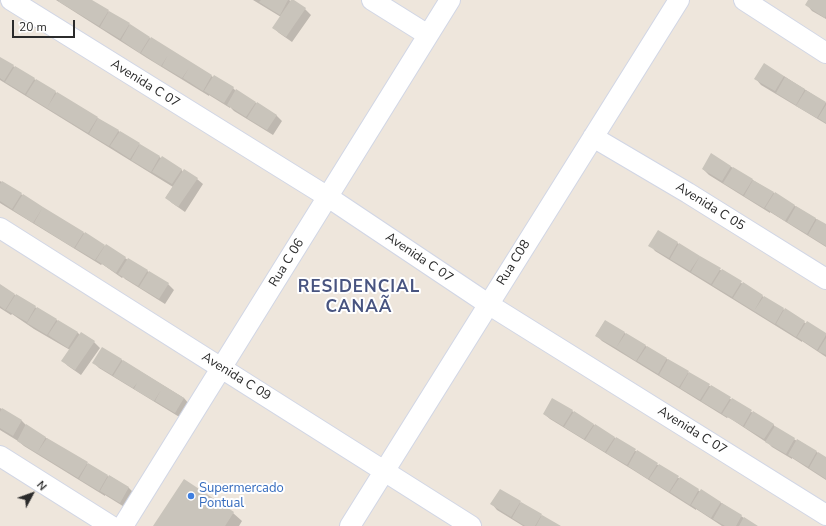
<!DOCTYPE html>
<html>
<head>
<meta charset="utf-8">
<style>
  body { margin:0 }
  #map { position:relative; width:826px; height:526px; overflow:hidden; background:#eee6dc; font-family:"Nunito Sans",sans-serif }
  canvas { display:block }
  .north { position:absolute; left:12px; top:474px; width:40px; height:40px; -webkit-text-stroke:3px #fff; paint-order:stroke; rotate:49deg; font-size:11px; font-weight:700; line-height:16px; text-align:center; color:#2b2b2b }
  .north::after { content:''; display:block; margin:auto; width:14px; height:18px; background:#2b2b2b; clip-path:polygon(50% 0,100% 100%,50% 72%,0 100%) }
  .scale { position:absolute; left:12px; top:20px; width:63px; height:18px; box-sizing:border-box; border:2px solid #2b2b2b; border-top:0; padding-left:5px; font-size:12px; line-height:14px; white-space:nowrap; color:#2b2b2b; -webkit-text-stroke:3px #fff; paint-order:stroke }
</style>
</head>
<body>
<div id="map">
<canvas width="826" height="526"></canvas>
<div class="north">N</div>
<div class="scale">20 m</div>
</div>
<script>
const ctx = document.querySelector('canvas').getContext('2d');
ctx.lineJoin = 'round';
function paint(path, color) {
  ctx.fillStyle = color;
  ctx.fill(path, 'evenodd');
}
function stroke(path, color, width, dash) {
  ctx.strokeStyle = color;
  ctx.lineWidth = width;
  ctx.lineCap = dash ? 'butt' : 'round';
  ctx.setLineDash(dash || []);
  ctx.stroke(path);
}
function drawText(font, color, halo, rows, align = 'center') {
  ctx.font = font + ' "Nunito Sans",sans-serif';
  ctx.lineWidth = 4;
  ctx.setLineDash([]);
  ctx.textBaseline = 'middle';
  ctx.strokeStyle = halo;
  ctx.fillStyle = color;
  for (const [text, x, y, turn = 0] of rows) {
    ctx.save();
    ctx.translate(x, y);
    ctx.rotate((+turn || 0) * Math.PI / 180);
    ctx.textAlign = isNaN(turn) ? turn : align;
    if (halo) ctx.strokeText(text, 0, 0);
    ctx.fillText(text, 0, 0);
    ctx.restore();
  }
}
paint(new Path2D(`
  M56 0H90L129 24 151 39 213 77 233 88 236 91 276 115 282 121 273 135 234 111 230 107V108L209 95V96L147 58Z
  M253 0H289L305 9 311 15 292 42 279 33 274 28 281 17Z
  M810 0H826V19L812 11 807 5Z
  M0 58 120 132 139 144 161 158 181 169 183 172 197 179 203 184 185 212 172 203 166 197 173 187 0 80Z
  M784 76 826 103V124L761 85 756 79Z
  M712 155 826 225V247L770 212V213L709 175 703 169Z
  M0 181 106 247 125 258 128 260V259L168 284 174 290 165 304 125 279 123 277 122 278 102 264 101 265 0 203Z
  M658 231 807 324 826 335V357L802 341V342L655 251 650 245Z
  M0 286 78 333 80 335 94 342 100 348 81 375 68 366 63 361 70 350 34 329 12 314 11 315 0 308Z
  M605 321 667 359 732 400V399L753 413 773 424 776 428 797 441 798 440 826 458V480L792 458V459L772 447 769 444 728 417 727 418 685 392 602 341 596 335Z
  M102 348 184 398 189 404 181 418 99 368 94 363Z
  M0 408 22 421 27 426 109 477 110 476 129 488 135 494 126 508 105 495V496L24 446 18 441 0 430Z
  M572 411 701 492 720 502 756 526H722L696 509V510L633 470 550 419 544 414Z
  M520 502 521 503 559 526H523L497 510 492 504Z
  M233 513 242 521 239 526H154Z`), '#0003');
paint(new Path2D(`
  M59 0H92L109 10 99 26 58 1Z
  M261 0H288L280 15 259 2Z
  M291 0H294L306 8 286 37 272 28Z
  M808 0H826V16L825 18 805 5Z
  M109 11 130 23 120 39 100 27Z
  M130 24 150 37 140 53 121 40Z
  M151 37 212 75 203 91 183 78 189 68 182 78 162 66 168 55 161 66 141 53Z
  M0 57 14 65 4 81 0 78Z
  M764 63 784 76 775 91 754 79Z
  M15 66 35 78 25 94 5 82Z
  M214 75 234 87 224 103 204 91Z
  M785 77 805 89 796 105 776 93Z
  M36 79 56 91 47 108 26 95Z
  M236 89 256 102 246 117 227 105Z
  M806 90 826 102 817 118 796 106Z
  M57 92 98 117 88 133 47 108Z
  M257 102 277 115 267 130 247 118Z
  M826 105V123L818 118Z
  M98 118 119 130 109 146 89 134Z
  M120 131 140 143 130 159 110 146Z
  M140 144 160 156 151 172 131 160Z
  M711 153 731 166 722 181 702 169Z
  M162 156 182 169 172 184 152 172Z
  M733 167 753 179 743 195 723 183Z
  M184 169 198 178 178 207 165 198Z
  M753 180 774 192 764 208 744 196Z
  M2 181 22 193 12 209 0 201V184Z
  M775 192 795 205 785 221 765 208Z
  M23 194 43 207 33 223 13 210Z
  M796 206 816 218 807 234 787 222Z
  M43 207 84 232 74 248 34 223Z
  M817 219 826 224V246L808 235Z
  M658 230 678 242 669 258 648 246Z
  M85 232 105 245 95 260 75 248Z
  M679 243 700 256 690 271 670 259Z
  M106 244 126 257 116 273 96 260Z
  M700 256 721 268 711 284 691 272Z
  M128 258 148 270 138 286 118 274Z
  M722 269 742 281 732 297 712 285Z
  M149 271 169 283 159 299 139 287Z
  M743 282 763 295 754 311 733 298Z
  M0 284 15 294 5 310 0 306Z
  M16 294 36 306 27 322 6 310Z
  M764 296 784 308 775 324 754 311Z
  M37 307 57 319 47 335 27 323Z
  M785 308 805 321 796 337 776 324Z
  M58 320 78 332 68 348 48 335Z
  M605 320 625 332 616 348 595 336Z
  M807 321 826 333V335L817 350 797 337Z
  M81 332 95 341 75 370 61 361Z
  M626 333 646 345 636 361 616 348Z
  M826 338V355L818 351Z
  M647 346 667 358 658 374 637 361Z
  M102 347 122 359 112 375 92 363Z
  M668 359 689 371 679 387 659 375Z
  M123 360 184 398 175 413 155 401 161 390 154 401 134 389 137 383 133 388 113 376Z
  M689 372 710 384 700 400 680 388Z
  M711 385 731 397 721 413 701 401Z
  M552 398 573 410 563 426 543 414Z
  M732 398 752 410 743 426 722 414Z
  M2 408 22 420 13 436 0 428V412Z
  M574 411 594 424 584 439 564 427Z
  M753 411 774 424 764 439 744 427Z
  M26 424 46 437 37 453 17 441Z
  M595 424 615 437 605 452 585 440Z
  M775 426 795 438 786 454 765 442Z
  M616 437 636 449 627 465 606 453Z
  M47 438 88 462 78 478 37 453Z
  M797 439 817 451 808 467 788 455Z
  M637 450 658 463 648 479 628 466Z
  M818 452 826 457V479L809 468Z
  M88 463 108 475 99 491 79 479Z
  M659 464 679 476 669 492 649 479Z
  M109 475 129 487 120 503 100 491Z
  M680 477 699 489 690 505 670 492Z
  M184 479 234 512 225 526H153Z
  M500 489 521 501 511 517 490 504Z
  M701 489 721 502 711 518 691 505Z
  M521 502 542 514 535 526H525L512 518Z
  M722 503 742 515 736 526H725L713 519Z
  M542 515 561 526H536Z
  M744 517 758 526H739Z`), '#c9c4bb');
const minor = new Path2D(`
  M11 0 328 197 488 304 826 515
  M372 0 428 35
  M744 0 826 53
  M593 137 688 193 826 279
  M0 228 471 526
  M0 456 111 526
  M123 526 450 0
  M350 526 679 0`);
stroke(minor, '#d1d6e5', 22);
stroke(minor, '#fff', 20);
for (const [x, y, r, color] of [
  [191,496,4,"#3f7fe0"]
]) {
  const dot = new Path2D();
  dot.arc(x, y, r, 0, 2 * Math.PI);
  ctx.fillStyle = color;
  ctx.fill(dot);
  stroke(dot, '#fff', 1.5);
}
drawText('13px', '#2b2b2b', '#fff', [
  ["Avenida C 07",145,84,32],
  ["Avenida C 05",710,207,32],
  ["Avenida C 07",419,258,34],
  ["Rua C 06",287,263,-58],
  ["Rua C08",514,263,-58],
  ["Avenida C 09",236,377,32],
  ["Avenida C 07",692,431,32]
]);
drawText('13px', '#366cbe', '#fff', [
  ["Supermercado",199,489],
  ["Pontual",199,504]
], 'left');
ctx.letterSpacing = '1px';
drawText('bold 17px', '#485480', '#fff', [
  ["RESIDENCIAL",359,288],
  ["CANAÃ",359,308]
]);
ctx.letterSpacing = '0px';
</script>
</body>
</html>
